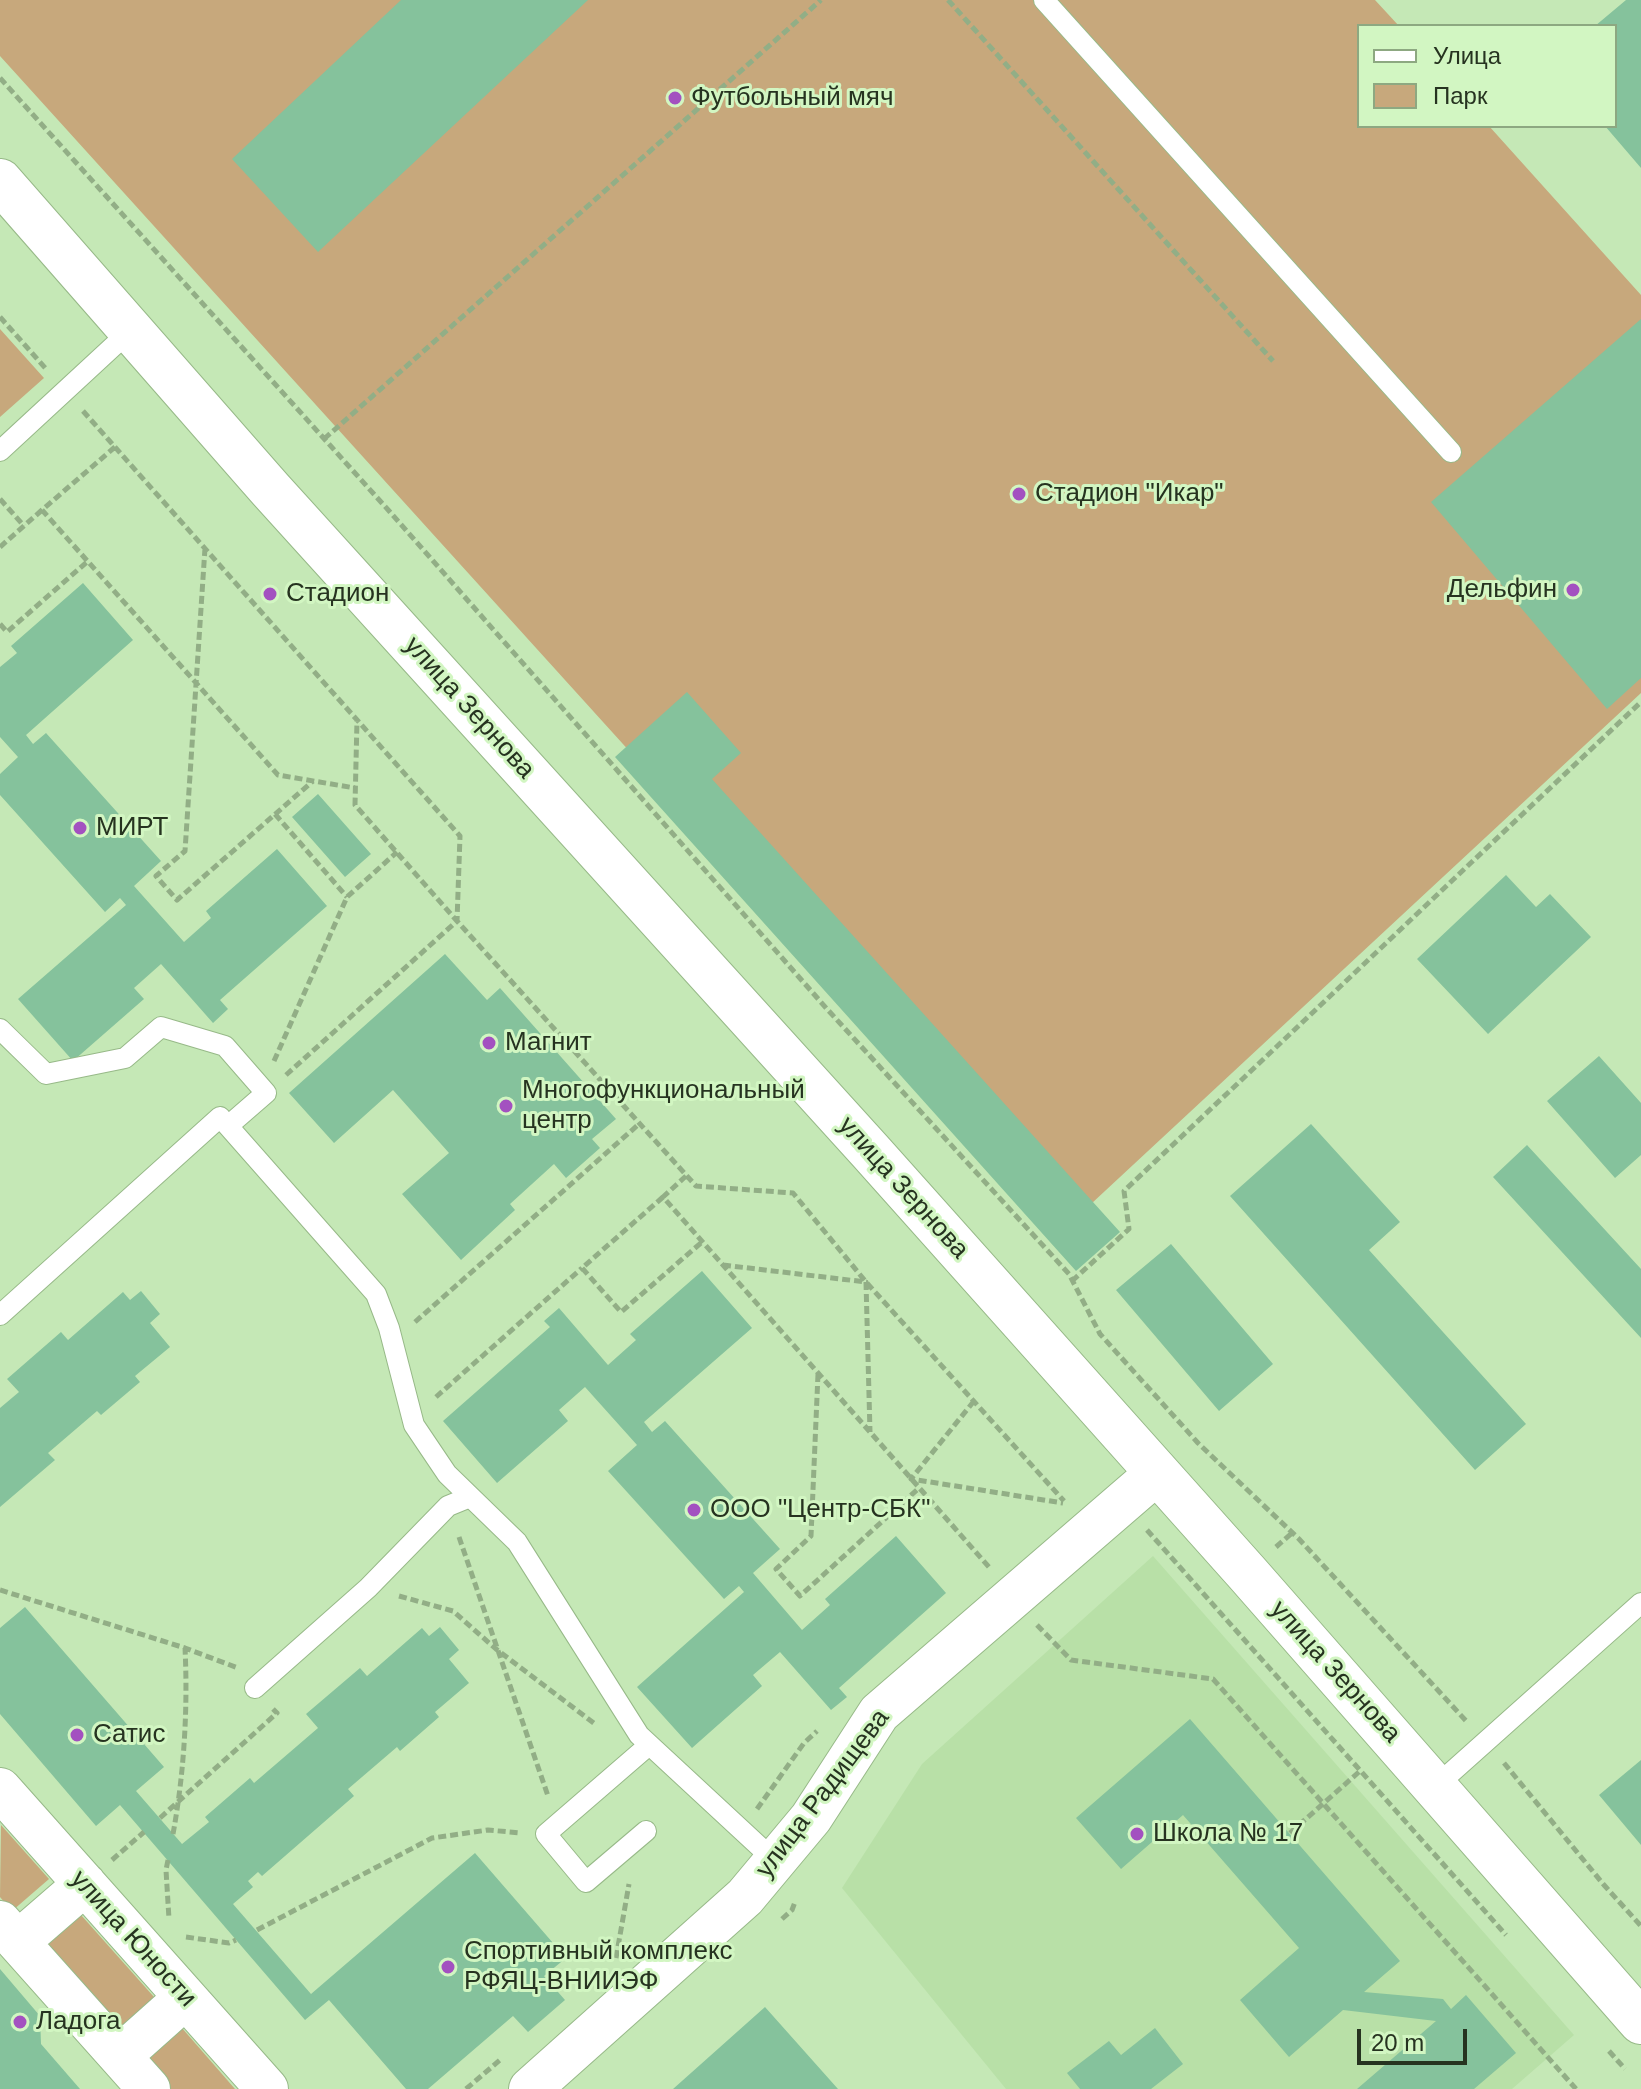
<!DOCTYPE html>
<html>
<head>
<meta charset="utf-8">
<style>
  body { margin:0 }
  #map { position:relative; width:1641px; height:2089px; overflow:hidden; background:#c5e8b6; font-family:Helvetica,sans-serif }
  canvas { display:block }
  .legend { position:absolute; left:1357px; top:24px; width:260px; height:104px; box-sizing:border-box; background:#d2f6c2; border:2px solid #8da881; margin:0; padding:10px 14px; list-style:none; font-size:24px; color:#263320 }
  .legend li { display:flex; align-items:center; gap:16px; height:40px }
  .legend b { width:40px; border:2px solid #8da881 }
  .scale { position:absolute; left:1357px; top:2029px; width:110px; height:36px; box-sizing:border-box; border:4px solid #263320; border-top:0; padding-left:10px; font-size:24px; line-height:28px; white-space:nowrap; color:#263320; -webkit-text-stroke:6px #d2f6c2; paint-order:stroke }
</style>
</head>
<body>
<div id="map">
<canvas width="1641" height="2089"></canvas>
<ul class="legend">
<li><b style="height:10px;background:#fff"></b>Улица</li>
<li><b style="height:22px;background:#c7a87c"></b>Парк</li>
</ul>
<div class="scale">20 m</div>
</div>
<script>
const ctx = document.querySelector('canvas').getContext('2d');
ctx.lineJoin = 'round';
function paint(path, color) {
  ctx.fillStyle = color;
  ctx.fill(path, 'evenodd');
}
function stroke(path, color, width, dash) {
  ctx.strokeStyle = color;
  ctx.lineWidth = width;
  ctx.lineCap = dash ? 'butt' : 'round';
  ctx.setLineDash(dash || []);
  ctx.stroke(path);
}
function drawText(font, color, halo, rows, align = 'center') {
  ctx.font = font + ' Helvetica,sans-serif';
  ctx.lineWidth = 6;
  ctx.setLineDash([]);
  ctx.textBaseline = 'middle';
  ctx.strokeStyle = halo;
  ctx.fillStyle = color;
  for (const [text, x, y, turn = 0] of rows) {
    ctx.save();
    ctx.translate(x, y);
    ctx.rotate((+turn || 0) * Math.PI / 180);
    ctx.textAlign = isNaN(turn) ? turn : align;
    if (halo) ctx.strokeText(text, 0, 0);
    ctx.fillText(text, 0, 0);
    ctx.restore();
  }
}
paint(new Path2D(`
  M1153 1556 1574 2035 1512 2089H1006L842 1888 922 1764Z`), '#b8e0a7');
paint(new Path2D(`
  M0 0H1375L1399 26H1359V126H1489L1641 295V693L1063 1230 0 56Z
  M0 329 44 378 0 417Z
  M1 1825 49 1879 12 1911 0 1897Z
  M81 1915 162 2006 126 2039 45 1947Z
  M175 2020 235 2089H171L138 2053Z`), '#c7a87c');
paint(new Path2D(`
  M401 0H588L318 252 232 159Z
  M1626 0H1641V168L1605 126H1615V26H1595Z
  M1641 319V678L1607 709 1431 502Z
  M83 583 133 640 26 735 33 744 46 733 161 861 134 886 184 942 211 918 206 911 277 849 327 906 220 1000 228 1009 213 1023 161 964 134 988 144 999 73 1061 18 999 126 905 120 898 105 912 0 795V774L18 757 0 737V667L17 653 11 646Z
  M687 692 741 753 712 779 1120 1232 1076 1271 615 757Z
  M318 794 371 854 345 877 292 817Z
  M1506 875 1536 907 1550 894 1591 937 1488 1034 1417 959Z
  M445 954 487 1000 500 988 616 1119 592 1139 600 1148 566 1178 554 1164 510 1204 515 1210 461 1260 402 1194 449 1153 393 1090 334 1143 289 1093Z
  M1599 1056 1641 1103V1155L1615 1178 1547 1101Z
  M1311 1124 1400 1222 1369 1250 1526 1424 1475 1470 1230 1196Z
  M1527 1145 1641 1269V1338L1493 1177Z
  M1171 1244 1273 1364 1219 1411 1116 1290Z
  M702 1271 752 1328 644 1422 652 1432 665 1421 780 1549 753 1573 802 1630 830 1605 825 1599 896 1536 946 1593 839 1688 847 1697 831 1710 780 1652 753 1675 762 1686 692 1748 637 1687 744 1592 739 1586 724 1599 608 1471 637 1445 585 1387 559 1410 568 1421 497 1483 443 1421 550 1327 544 1321 559 1308 608 1365 636 1340 630 1334Z
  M141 1291 160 1314 150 1323 170 1347 135 1376 140 1382 101 1415 97 1411 48 1453 55 1460 0 1507V1408L19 1392 7 1379 61 1332 68 1340 123 1292 130 1300Z
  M25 1607 164 1767 136 1791 182 1844 209 1822 205 1817 250 1778 254 1783 318 1728 306 1714 360 1668 367 1676 422 1628 429 1636 440 1627 459 1650 449 1659 469 1683 435 1712 439 1717 400 1751 397 1747 348 1789 354 1796 262 1876 258 1872 248 1881 253 1887 233 1904 311 1994 475 1853 566 1958 544 1976 565 2000 528 2032 513 2016 428 2089H406L329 2000 305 2020 120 1805 96 1826 0 1714V1628Z
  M1190 1719 1400 1961 1364 1992 1443 1999 1451 2009 1466 1995 1516 2053 1474 2089H1357L1436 2021 1343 2010 1289 2057 1240 2000 1299 1948 1183 1815 1121 1869 1076 1818Z
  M1641 1760V1845L1599 1795Z
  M0 1969 40 2016 41 2044 80 2089H0Z
  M765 2007 838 2089H673Z
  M1155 2028 1183 2064 1151 2089H1080L1067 2073 1109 2041 1121 2055Z`), '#85c29c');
const lane = new Path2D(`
  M1044 0 1451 452
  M0 451 132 329
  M0 1029 46 1074 125 1058 161 1027 225 1046 266 1093 228 1126
  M0 1315 220 1117 376 1294 389 1328 414 1425 447 1474 517 1542 639 1735 775 1861
  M255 1688 368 1588 448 1506 470 1497
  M1436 1786 1641 1603
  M646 1831 586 1882 546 1834 649 1745`);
const street = new Path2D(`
  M0 1789 267 2089
  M0 1922 149 2089
  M18 1942 85 1884
  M120 2056 185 1998
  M530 2089 745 1897 811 1818 879 1713 1157 1473`);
const secondary = new Path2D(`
  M0 181 270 489 871 1152 1247 1573 1641 2022`);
stroke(lane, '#97b988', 22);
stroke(street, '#97b988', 44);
stroke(secondary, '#97b988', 46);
stroke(new Path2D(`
  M948 0 1273 361
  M0 78 390 512 827 1009 1069 1274 1100 1334 1198 1443 1299 1539 1468 1723
  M0 317 47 370
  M83 411 460 836 457 921 696 1186 793 1193 866 1282 1064 1501
  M324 439 821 0
  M115 447 42 510 278 775 355 788
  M0 499 24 526
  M0 547 42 510
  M205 548 185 851 156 876 177 900 313 781
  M0 624 7 632 88 561
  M275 814 347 897
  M274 1061 347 897 397 852
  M286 1075 457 921 355 805 357 720
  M686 1176 663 1197 989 1567
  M663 1197 582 1268 621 1312 702 1242
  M723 1265 866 1282 870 1432
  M1072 1281 1129 1229 1124 1191 1641 702
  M415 1322 639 1124
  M818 1374 811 1536 776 1569 800 1596 919 1488
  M436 1397 582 1268
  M974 1401 911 1479 1063 1503
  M1147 1530 1506 1935
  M459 1537 548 1796
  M1276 1547 1292 1533
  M0 1590 185 1648 238 1668
  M399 1596 453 1611 496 1649 595 1724
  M1037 1625 1071 1660 1213 1679 1576 2089
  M1504 1763 1604 1885 1641 1926
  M757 1809 804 1743 817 1731
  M160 1818 277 1713 273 1709
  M1290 1833 1360 1771
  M173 1834C184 1774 188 1709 185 1648
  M112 1860 144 1832
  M168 1860 166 1870 169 1919
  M782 1919 792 1910 795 1902
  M257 1930 432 1838 488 1830 521 1833
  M186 1937 229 1943 236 1940
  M616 1958 629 1884
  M1609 2051 1625 2069
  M466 2089 500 2060`), '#92ae86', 5, [8, 4]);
stroke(lane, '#fff', 20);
stroke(street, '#fff', 42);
stroke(secondary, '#fff', 44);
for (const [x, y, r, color] of [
  [675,98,8,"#a351c0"],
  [1019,494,8,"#a351c0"],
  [1573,590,8,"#a351c0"],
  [270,594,8,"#a351c0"],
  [80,828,8,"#a351c0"],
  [489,1043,8,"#a351c0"],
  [506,1106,8,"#a351c0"],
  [694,1510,8,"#a351c0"],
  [77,1735,8,"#a351c0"],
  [1137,1834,8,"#a351c0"],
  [448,1967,8,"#a351c0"],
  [20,2022,8,"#a351c0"]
]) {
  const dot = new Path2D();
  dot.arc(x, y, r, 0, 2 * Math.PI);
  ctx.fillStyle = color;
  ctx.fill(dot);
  stroke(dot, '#d2f6c2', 3);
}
drawText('26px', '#263320', '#d2f6c2', [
  ["Футбольный мяч",691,98],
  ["Стадион \"Икар\"",1035,494],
  ["Дельфин",1557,590,"right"],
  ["Стадион",286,594],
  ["МИРТ",96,828],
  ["Магнит",505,1043],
  ["Многофункциональный",522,1091],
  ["центр",522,1121],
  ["ООО \"Центр-СБК\"",710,1510],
  ["Сатис",93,1735],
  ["Школа № 17",1153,1834],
  ["Спортивный комплекс",464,1952],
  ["РФЯЦ-ВНИИЭФ",464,1982],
  ["Ладога",36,2022]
], 'left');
drawText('26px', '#263320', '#d2f6c2', [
  ["улица Зернова",469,708,48],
  ["улица Зернова",903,1188,48],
  ["улица Зернова",1335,1672,48],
  ["улица Радищева",823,1794,-53],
  ["улица Юности",133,1939,48]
]);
</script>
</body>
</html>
